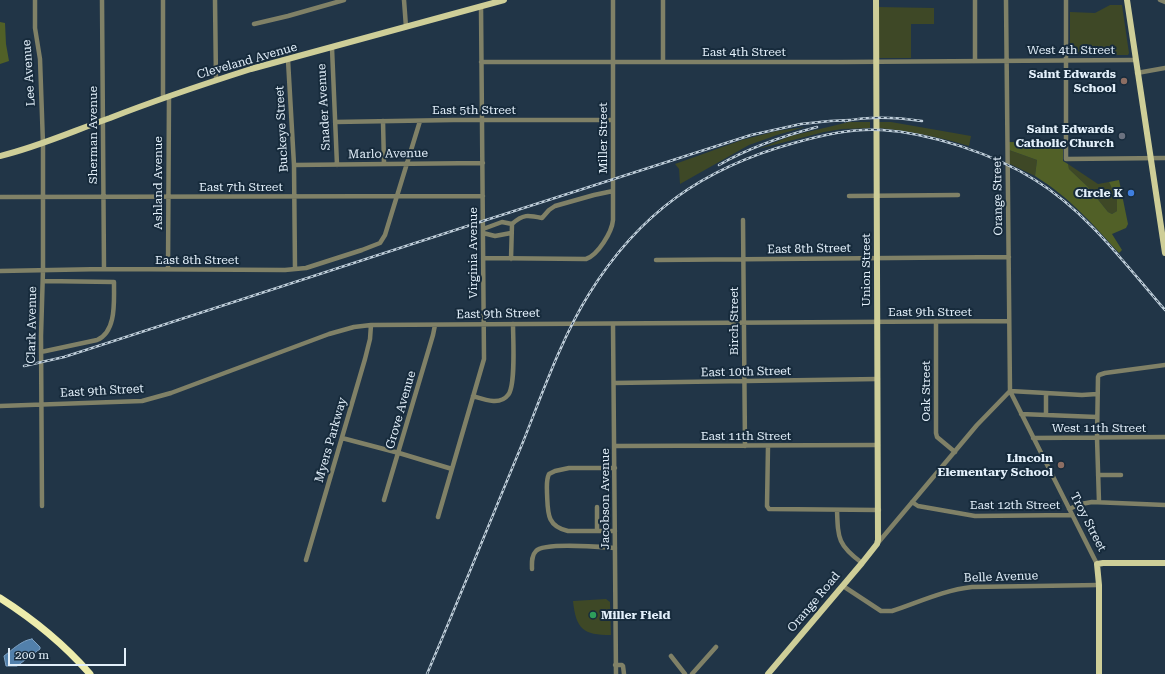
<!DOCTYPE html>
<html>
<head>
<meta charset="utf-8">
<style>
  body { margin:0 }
  #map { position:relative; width:1165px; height:674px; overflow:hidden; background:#213547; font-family:"Roboto Serif",serif }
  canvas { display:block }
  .scale { position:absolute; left:8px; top:648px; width:118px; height:18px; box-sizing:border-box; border:2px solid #e2effa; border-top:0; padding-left:5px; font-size:12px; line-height:14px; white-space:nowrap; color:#e2effa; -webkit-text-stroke:3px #172b3c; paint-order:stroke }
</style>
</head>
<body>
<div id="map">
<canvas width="1165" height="674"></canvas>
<div class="scale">200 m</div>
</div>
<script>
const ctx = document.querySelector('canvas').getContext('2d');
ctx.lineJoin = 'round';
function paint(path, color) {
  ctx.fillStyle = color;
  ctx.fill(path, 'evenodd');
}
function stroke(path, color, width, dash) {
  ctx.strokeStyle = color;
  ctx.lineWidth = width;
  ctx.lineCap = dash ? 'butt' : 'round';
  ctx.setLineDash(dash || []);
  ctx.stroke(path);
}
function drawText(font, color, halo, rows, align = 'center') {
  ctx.font = font + ' "Roboto Serif",serif';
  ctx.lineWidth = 4;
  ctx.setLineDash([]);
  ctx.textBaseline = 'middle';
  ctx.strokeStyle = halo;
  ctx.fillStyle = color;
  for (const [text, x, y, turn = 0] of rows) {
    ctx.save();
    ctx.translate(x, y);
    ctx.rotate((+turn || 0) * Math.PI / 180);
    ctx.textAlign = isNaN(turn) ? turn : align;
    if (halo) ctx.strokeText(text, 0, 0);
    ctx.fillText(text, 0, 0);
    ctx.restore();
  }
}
paint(new Path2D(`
  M1110 5H1122L1129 53 1128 55H1070V12L1095 13Z
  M878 7 934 8V24H911V58H878Z
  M849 122H870V128L842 129 824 132 758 149 791 136Z
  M879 122H891L971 136 969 146C939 137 911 131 879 128Z
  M805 127 777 135 749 145 680 184 679 169 675 164 742 140 777 131Z
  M1009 150 1037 160 1035 176 1010 164Z
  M1068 164 1098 184 1109 182 1117 200V211L1112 214 1108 212 1088 187 1069 169Z
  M606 599 610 602 611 635C583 635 576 629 573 601Z`), '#3e4826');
paint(new Path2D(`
  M0 22 5 23 6 44 9 61 0 64Z
  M1008 142 1063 143V161L1068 164 1069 169 1088 187 1108 212 1112 214 1117 211V200L1109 182 1119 180 1128 224 1126 228 1112 234 1122 250 1119 253C1091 222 1070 198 1035 176L1037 160 1009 150Z`), '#516027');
const water = new Path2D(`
  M32 639 40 647V649L17 666H6L4 656C12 650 22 640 32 639Z`);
paint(water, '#5280ab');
stroke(water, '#7da1c3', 1);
stroke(new Path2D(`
  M35 0V28L40 59 43 144V270L41 336 42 506
  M102 0 104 269
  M163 0V98
  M215 0 216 80
  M404 0 406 27
  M663 0V62
  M1006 0 1010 391 1097 564
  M1066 0V159L1165 158
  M1160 0 1165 2
  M254 24 288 16 344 0
  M332 48 337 165
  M288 60 294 165 295 269
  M975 61V0
  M481 62H842L1135 60
  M1137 73 1165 68
  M383 121 384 164
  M335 122 453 120H613
  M294 165 483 163
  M849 196 958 195
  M0 197 483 196
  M743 220 745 446
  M483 229 502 222 512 224C523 214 528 215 542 218L549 210 555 206 594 195 613 191
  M483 233 495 236 511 233
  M483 258 586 259C598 255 612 232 613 220V0
  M511 259 512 224
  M656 260 1009 257
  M168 269 169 96
  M0 271 104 269 285 270 306 268 362 250 380 243 385 235 420 121
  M936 321V433L937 437 955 452
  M613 324 616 674
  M41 352 97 340C116 332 114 303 114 286V282L43 281
  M614 383 878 379
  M1010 391 1082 395 1097 394
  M473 396C483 399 500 406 508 395 516 386 513 338 513 324
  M0 406 142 401 171 393 329 334 354 327 371 325 1009 321
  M1021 414 1097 417
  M1046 415V393
  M342 438 399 453 452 469
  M1033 438 1165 437
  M614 446 878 445
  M768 446 767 506 769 509 879 510
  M615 468H569L555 471 549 474C546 480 547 487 547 493 548 512 546 526 568 531H615
  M1098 475H1121
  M384 500 433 335 435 325
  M912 502 918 506 975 516 1072 515
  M1099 502 1097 438 1098 377 1099 375 1105 373 1165 365
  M597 507V531
  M1069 509 1081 504 1092 502 1165 505
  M837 510C838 539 838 545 862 563
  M438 517 484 359 481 6
  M877 544 977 425 1010 391
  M306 560 365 359 370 339 371 325
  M532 569C532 563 531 556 536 551 544 542 601 547 615 548
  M843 586 881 611H892C919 602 944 590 972 587L1099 585
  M671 656 685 674
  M615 665H622L623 666 624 674
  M692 674 716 647`), '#808167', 4.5);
stroke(new Path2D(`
  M1127 0 1165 253
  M0 156C38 147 73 131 110 118 156 100 204 84 251 69L504 0
  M768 674 862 563 877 544 878 540 876 0
  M1099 674V585L1097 564 1103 563H1165`), '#cece98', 6);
stroke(new Path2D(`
  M0 598C33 619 64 644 90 674`), '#edecac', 7);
const rail = new Path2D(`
  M845 121C870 116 896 117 922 121
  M719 165C750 147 783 136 817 127
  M24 366 64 357 92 348 483 221 751 135 801 124 830 121 850 120
  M427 674C460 597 491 519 523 442 542 394 562 337 589 294 639 213 703 168 794 143 823 135 852 128 882 130 930 133 994 154 1035 180 1087 212 1125 264 1165 310`);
stroke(rail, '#bfceda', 2.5);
stroke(rail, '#172b3c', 1, [3]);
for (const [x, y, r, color] of [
  [1124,81,4,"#8d6e63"],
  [1122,136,4,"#6b7280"],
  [1131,193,4,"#3f7fe0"],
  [1061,465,4,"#8d6e63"],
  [593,615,4,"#2e9e5b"]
]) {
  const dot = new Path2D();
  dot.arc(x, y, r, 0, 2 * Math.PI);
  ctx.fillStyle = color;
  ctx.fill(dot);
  stroke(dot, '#172b3c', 1.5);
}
drawText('12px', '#e2effa', '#172b3c', [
  ["West 4th Street",1071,50],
  ["East 4th Street",744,52],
  ["Cleveland Avenue",247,61,-16],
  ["Lee Avenue",29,73,-94],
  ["Snader Avenue",324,107,-93],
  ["East 5th Street",474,110],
  ["Buckeye Street",282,129,-93],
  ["Sherman Avenue",93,135,-90],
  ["Miller Street",603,138,-90],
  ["Marlo Avenue",388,154,-1],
  ["Ashland Avenue",158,183,-90],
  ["East 7th Street",241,187],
  ["Orange Street",998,196,-91],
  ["East 8th Street",809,249,-1],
  ["Virginia Avenue",473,253,-90],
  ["East 8th Street",197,260],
  ["Union Street",866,270,-90],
  ["East 9th Street",930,312],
  ["East 9th Street",498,314,-1],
  ["Birch Street",734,321,-90],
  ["Clark Avenue",32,325,-89],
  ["East 10th Street",746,372,-1],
  ["East 9th Street",102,391,-3],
  ["Oak Street",926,391,-90],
  ["Grove Avenue",401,410,-74],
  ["West 11th Street",1099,428],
  ["East 11th Street",746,436],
  ["Myers Parkway",331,440,-74],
  ["Jacobson Avenue",605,499,-90],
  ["East 12th Street",1015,505],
  ["Troy Street",1088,522,63],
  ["Belle Avenue",1001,577,-2],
  ["Orange Road",814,602,-50]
]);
drawText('bold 12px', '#e2effa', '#172b3c', [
  ["Saint Edwards",1116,74],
  ["School",1116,88],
  ["Saint Edwards",1114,129],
  ["Catholic Church",1114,143],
  ["Circle K",1123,193],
  ["Lincoln",1053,458],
  ["Elementary School",1053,472],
  ["Miller Field",601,615,"left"]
], 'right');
</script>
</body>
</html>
